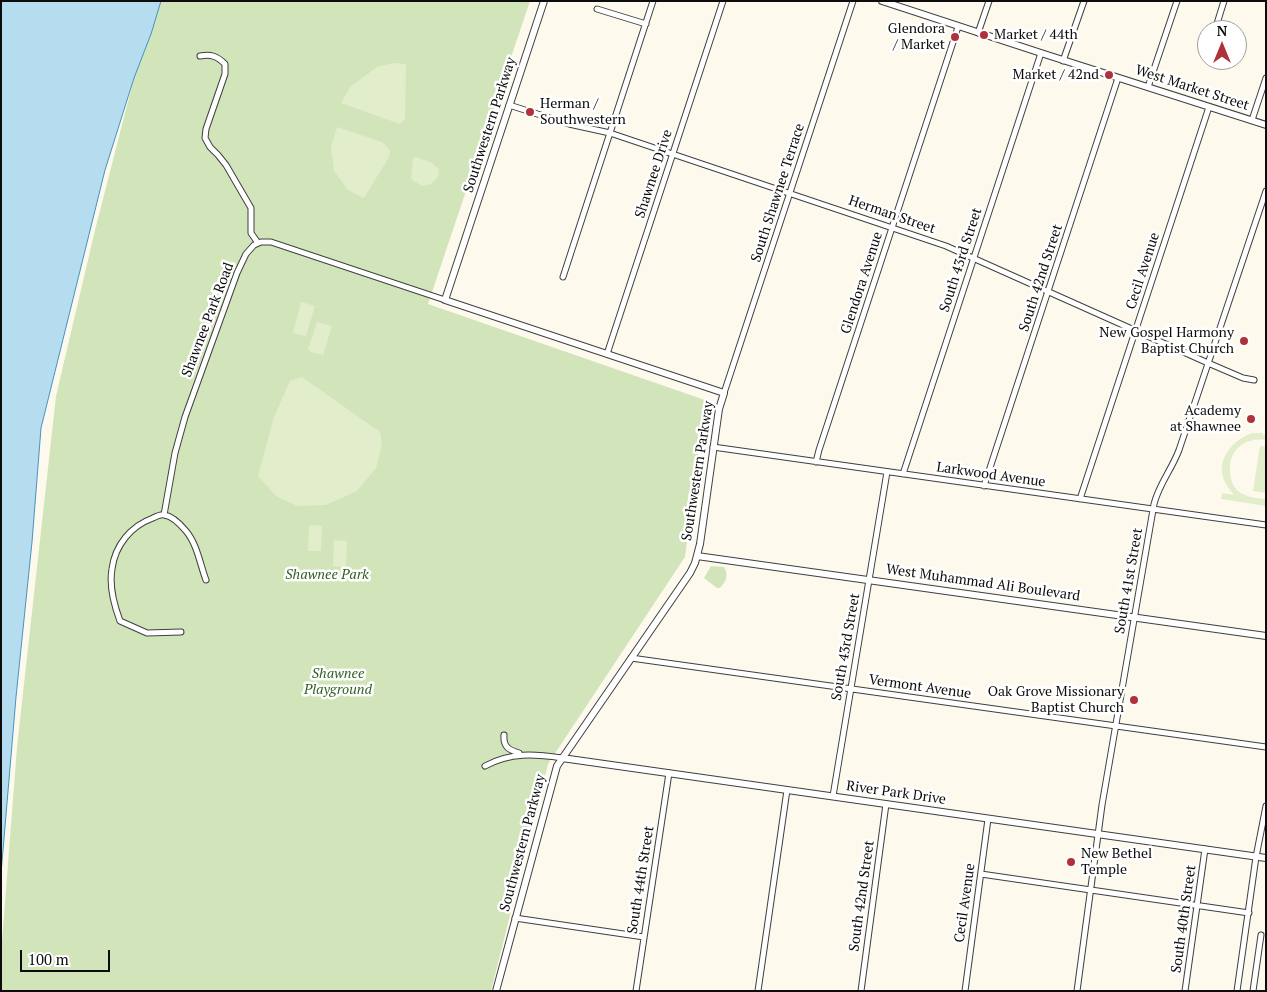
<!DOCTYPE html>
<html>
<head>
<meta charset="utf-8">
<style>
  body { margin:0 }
  #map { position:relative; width:1267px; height:992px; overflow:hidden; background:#fdfaed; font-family:"PT Serif",serif }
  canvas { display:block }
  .frame { position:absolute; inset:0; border:2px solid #0c0c0c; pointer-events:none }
  .north { position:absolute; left:1197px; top:20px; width:50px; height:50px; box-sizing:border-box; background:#fff; border:1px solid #9e9e9e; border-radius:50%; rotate:0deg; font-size:14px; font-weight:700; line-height:20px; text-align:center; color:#0c0c0c }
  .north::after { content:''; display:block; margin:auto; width:18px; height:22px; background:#b0313b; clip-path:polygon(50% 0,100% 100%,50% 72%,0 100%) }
  .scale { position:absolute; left:20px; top:950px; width:90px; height:22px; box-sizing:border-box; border:2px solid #0c0c0c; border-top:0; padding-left:6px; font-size:15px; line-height:18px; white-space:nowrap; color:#0c0c0c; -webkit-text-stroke:4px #fff; paint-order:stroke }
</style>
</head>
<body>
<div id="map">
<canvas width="1267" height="992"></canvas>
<div class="frame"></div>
<div class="north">N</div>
<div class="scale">100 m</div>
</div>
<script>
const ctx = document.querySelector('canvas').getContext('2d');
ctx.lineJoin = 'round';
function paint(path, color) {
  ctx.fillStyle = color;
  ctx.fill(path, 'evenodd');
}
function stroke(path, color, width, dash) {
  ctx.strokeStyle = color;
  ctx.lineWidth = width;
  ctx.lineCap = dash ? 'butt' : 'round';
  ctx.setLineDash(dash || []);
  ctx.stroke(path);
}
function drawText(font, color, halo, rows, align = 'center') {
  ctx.font = font + ' "PT Serif",serif';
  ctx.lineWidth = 5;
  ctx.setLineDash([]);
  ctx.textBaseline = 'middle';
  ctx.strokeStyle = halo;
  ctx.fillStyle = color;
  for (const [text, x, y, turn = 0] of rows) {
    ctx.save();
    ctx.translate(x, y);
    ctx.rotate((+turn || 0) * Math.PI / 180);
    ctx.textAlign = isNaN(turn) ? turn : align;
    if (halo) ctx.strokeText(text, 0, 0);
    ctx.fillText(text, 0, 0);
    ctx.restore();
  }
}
paint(new Path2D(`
  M159 1H530L428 304 705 400 685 557 548 764 491 991H1V954L17 747 56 396 95 230 134 78Z
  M711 566 724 567C729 575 726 582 720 588H717L704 578Z`), '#d2e5ba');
paint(new Path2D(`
  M393 63 406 64 405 119 400 124 341 103 350 87 377 67Z
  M337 127 382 142 390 150 389 157 364 198 348 190 334 171 331 147Z
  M416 157 432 163 439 169 438 177 431 184 422 186 411 179 413 159Z
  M301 302 315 306 306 336 293 333Z
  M317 322 332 326 323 355 311 352 308 349Z
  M302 377 380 432 382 445 376 468 357 491 326 505 297 506 276 496 258 476 274 417 290 381Z
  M1252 433H1263V435H1266V440C1246 437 1229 449 1230 470 1230 477 1232 484 1236 489 1243 497 1256 498 1266 499V506L1221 499 1222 493 1234 495C1231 491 1227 487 1225 482 1214 460 1233 440 1252 433Z
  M1260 446 1266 447V493L1253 491Z
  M309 525 322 526 321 551H308Z
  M334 540 347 541 346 567 333 566Z`), '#e2edcb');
const water = new Path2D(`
  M1 1H161L151 34 134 78 105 170 41 428 32 542 16 697 1 874Z`);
paint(water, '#b6dcf0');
stroke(water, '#4493c1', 1);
const minor = new Path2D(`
  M597 9 646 24
  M1215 30 1224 1
  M978 33 989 1
  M200 56C211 54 217 56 225 64V74L206 129 205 138 210 147 218 155 226 165 251 208V233L258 243
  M1063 61 1084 1
  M1148 87 1177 1
  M509 105 569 124 610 133 946 246 1208 363 1243 378 1254 380
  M1252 120 1266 78
  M563 277 653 1
  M607 354 723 1
  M724 393 853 1
  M713 447 1266 525
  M816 462 819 450 958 27
  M903 474 1041 53
  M984 486 1118 78
  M1080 499 1209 107
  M164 515 175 453 185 417 237 273 246 254 254 245 261 242H271L445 300
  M181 632 147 633 120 621C114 605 109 586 112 569 115 545 131 526 153 518 157 516 161 514 164 515 172 516 181 525 186 531 197 544 200 564 206 580
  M631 658 1266 747
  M504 735C503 747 509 750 519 753
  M485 766C511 752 534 754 562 758
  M833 796 887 472
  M981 874 1249 913
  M515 918 644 937
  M636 991 669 773
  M758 991 787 790
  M861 991 886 804
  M965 991 988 819
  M1077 991 1102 805 1154 504C1159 484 1172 469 1179 450L1266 191
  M1185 991 1205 849
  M1237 991 1256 857 1266 806
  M1253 991 1261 935`);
const tertiary = new Path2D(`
  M882 1 1041 53 1266 125
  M697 556 1266 636
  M562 758 1266 858
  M496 991 557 766 690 573 695 563 700 544 719 409 724 393 445 300 544 1`);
stroke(minor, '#3f3f3f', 7);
stroke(tertiary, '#3f3f3f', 8);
stroke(minor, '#fff', 5);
stroke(tertiary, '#fff', 6);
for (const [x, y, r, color] of [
  [984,35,5,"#b0313b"],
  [955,37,5,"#b0313b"],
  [1109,75,5,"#b0313b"],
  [530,112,5,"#b0313b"],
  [1244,341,5,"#b0313b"],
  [1251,419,5,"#b0313b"],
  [1134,700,5,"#b0313b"],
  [1071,862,5,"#b0313b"]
]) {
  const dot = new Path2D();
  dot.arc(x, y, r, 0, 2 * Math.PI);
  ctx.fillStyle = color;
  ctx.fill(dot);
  stroke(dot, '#fff', 2);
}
drawText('14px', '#0c0c0c', '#fff', [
  ["Glendora",945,29],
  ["/ Market",945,45],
  ["Market / 44th",994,35,"left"],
  ["Market / 42nd",1099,75],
  ["Herman /",540,104,"left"],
  ["Southwestern",540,120,"left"],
  ["New Gospel Harmony",1234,333],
  ["Baptist Church",1234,349],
  ["Academy",1241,411],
  ["at Shawnee",1241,427],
  ["Oak Grove Missionary",1124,692],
  ["Baptist Church",1124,708],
  ["New Bethel",1081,854,"left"],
  ["Temple",1081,870,"left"]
], 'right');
drawText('14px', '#0c0c0c', '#fff', [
  ["West Market Street",1192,88,18],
  ["Southwestern Parkway",490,125,-72],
  ["Shawnee Drive",654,174,-72],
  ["South Shawnee Terrace",778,193,-72],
  ["Herman Street",892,215,19],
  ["South 43rd Street",961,260,-72],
  ["Cecil Avenue",1143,271,-72],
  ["South 42nd Street",1041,278,-72],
  ["Glendora Avenue",862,283,-72],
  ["Shawnee Park Road",208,320,-69],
  ["Southwestern Parkway",698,471,-81],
  ["Larkwood Avenue",991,475,8],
  ["South 41st Street",1129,581,-80],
  ["West Muhammad Ali Boulevard",983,583,8],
  ["South 43rd Street",846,647,-80],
  ["Vermont Avenue",920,687,8],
  ["River Park Drive",896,793,8],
  ["Southwestern Parkway",523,843,-75],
  ["South 44th Street",641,880,-81],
  ["South 42nd Street",862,896,-82],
  ["Cecil Avenue",965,903,-82],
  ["South 40th Street",1184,919,-82]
]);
drawText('italic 14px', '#315e23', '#fff', [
  ["Shawnee Park",327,575],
  ["Shawnee",338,674],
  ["Playground",338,690]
]);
</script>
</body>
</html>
